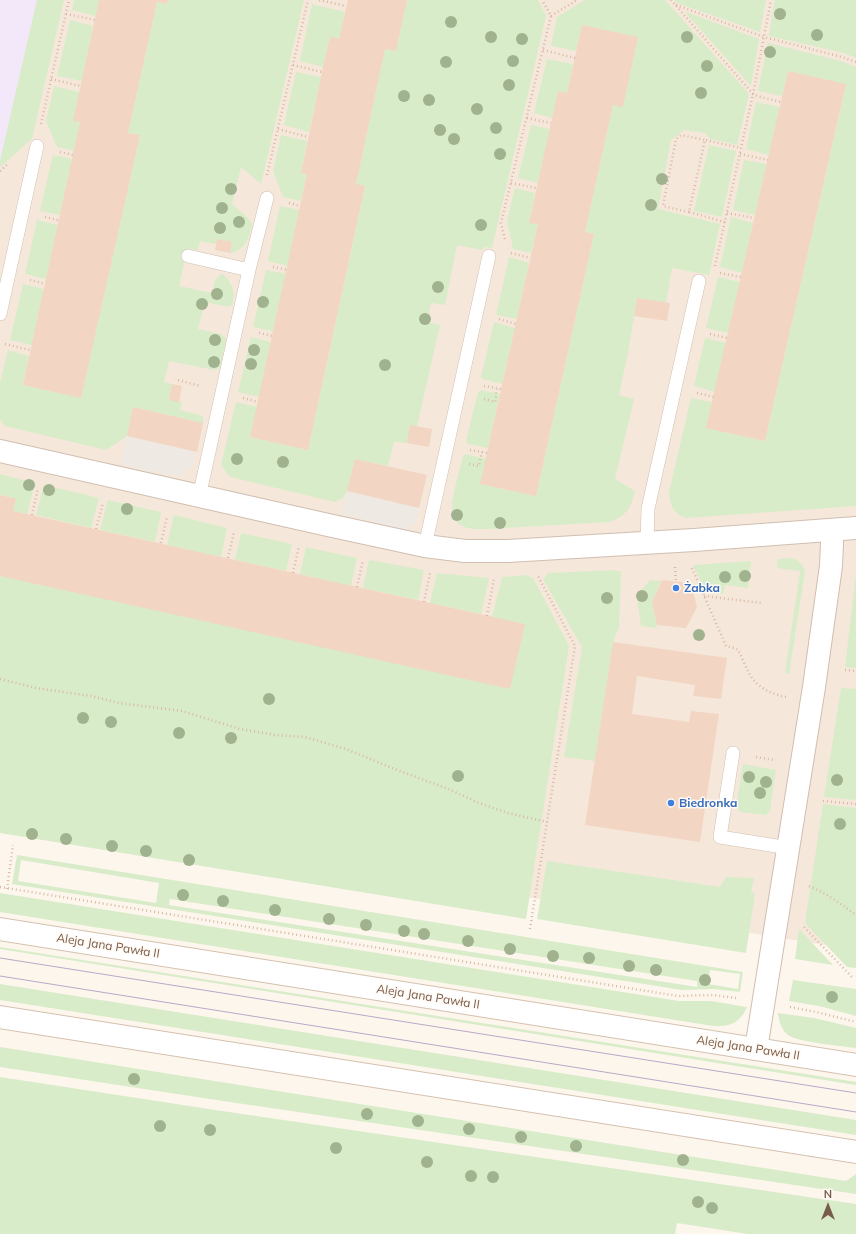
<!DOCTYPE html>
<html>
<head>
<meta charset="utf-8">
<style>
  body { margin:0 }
  #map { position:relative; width:856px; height:1234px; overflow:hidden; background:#fdf6ec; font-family:Mulish,sans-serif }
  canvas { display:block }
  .north { position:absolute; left:808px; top:1186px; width:40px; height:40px; -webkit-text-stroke:3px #fffaf3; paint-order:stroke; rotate:0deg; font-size:11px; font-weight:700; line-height:16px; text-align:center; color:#7a5c4d }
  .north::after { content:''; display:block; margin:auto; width:14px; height:18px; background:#7a5c4d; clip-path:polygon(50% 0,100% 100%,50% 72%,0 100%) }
</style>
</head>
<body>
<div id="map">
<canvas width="856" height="1234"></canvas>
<div class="north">N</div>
</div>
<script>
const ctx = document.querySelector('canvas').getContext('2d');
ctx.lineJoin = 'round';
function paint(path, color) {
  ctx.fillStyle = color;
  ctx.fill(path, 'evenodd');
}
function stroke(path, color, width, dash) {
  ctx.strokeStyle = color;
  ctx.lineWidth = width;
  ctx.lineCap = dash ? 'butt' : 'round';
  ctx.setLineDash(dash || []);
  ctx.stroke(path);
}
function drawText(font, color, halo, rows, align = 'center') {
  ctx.font = font + ' Mulish,sans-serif';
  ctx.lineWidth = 3;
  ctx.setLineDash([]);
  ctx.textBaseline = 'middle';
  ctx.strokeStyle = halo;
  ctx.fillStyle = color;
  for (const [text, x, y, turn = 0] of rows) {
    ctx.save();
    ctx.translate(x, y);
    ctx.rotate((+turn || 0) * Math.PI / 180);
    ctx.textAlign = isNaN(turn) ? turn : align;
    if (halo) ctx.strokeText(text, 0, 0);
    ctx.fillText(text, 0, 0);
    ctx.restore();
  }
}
paint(new Path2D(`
  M0 0H856V950L0 812Z`), '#f5e8da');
paint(new Path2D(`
  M133 407 203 423 194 462 190 469 183 475 173 476 121 465Z
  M355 459 427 475 416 521 413 526 408 528 402 529 341 514Z`), '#efe9e4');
paint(new Path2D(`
  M0 0H37L0 161Z`), '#f3e8fa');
paint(new Path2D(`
  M37 0H64L32 139 0 167V161Z
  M74 0H99L96 16 72 10Z
  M168 0H304L261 184 241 167 232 204 249 219 252 225C248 241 246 248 230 254L232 242 217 239 216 244 200 241 198 250 187 249 179 286 212 293 215 280 222 273C232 283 236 291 232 305L228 307 205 302 198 329 221 334 226 339 220 368 214 370 169 361 164 382 172 384 169 399 182 402 180 410 203 416V423L133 407 127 436 106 450 5 426 0 419V383L8 350 29 356 23 385 81 397 140 135 128 133 157 2 167 4Z
  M407 0H538L546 16 492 248 485 247 482 250 457 245 445 305 431 303 427 322 440 325 417 426 407 443 394 442 388 466 355 459 347 491 343 498 335 502 230 477 221 465 236 402 257 407 250 437 308 450 365 187 356 184 385 49 396 51Z
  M585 0H665L749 94 737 145 710 139 705 133 684 130 671 140 658 209 720 224 709 275 672 268 666 303 637 298 628 353 619 395 634 399 615 479 635 491C630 509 628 515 609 522L487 529C479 529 469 530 462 526 456 523 453 517 452 511 451 499 460 469 463 456L466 454 486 459 481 484 536 496 594 234 585 232 613 105 623 106 638 37 582 25 576 51 551 46 557 17Z
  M674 0H766L760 32 677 3Z
  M775 0H856V58L844 53 769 36Z
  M312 4 345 12 339 39 330 38 323 67 300 61Z
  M684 11 759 39 751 86Z
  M70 20 93 26 82 81 57 76Z
  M768 43 841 61 856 67V506L686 518C673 513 670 506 669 492L691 398 712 402 707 428 765 441 846 85 788 71 782 96 758 91Z
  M547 59 573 64 567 93 558 91 552 118 534 113Z
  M296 72 321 77 309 132 284 125Z
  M54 86 79 92 80 122 74 151 57 147 46 121Z
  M756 102 780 107 769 155 746 149Z
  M531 125 550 129 538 183 518 178Z
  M281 135 307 141 301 173 307 174 301 201 283 197 273 171Z
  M709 145 736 151 722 217 694 211Z
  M53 155 72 159 60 215 40 211Z
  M744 160 767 164 755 215 733 210Z
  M515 188 535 193 529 222 538 224 531 253 513 249 507 221Z
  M280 206 300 210 288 266 268 261Z
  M731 217 753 223 742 273 720 267Z
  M37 220 58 225 46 279 25 274Z
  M509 257 529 263 517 319 496 315Z
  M266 270 286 274 273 331 253 327Z
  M718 277 740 282 728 333 706 328Z
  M23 284 44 289 32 345 10 340Z
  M494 322 515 328 502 384 483 379 481 377Z
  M251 337 271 342 259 397 238 392Z
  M705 338 726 343 715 392 694 386Z
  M481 390 500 394 488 448 468 444 466 441 478 392Z
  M0 474 35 483 27 514 13 511 16 499 0 495Z
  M44 485 99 498 91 528 36 515Z
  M108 500 161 512 155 542 100 530Z
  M174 515 227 528 221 557 167 545Z
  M241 533 292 544 286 571 235 560Z
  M306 547 357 558 351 586 300 574Z
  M791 558C799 560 803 564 805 572L789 674 785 673 800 571 777 568 778 559Z
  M369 560 424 570 418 600 363 588Z
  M751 561 748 588 725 585 723 594 706 592 693 565Z
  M615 570V571H621L619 627 613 642 595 761 564 757 582 647 543 579 548 573Z
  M437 573 489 578 481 614 430 603Z
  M856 574V668L845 667Z
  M526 575 533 578 569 646 526 919 0 833V576L492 617 502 577Z
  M650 580 661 581 652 602 657 625 656 628 641 626 638 605V594Z
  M841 688 856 689V800L824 797Z
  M743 764 776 770 770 811 766 815 740 812 736 807Z
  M823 804 856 808V968L847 967 805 923Z
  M17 855 743 972 740 992 713 989 682 990 12 884ZM21 860 159 883 156 903 18 881ZM170 899 697 981V987L169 905ZM710 970 740 974 738 989 708 984Z
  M547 861 720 887 726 877 754 878 751 892 755 893 746 953 537 919Z
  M0 893 679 1001H711L747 1007C740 1023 730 1027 713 1026L0 912Z
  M799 929 833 965 795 959Z
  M0 947 856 1082V1085L0 949Z
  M793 980 856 989V1016L819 1006 789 1001Z
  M0 984 856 1120V1135L0 1000Z
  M778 1013 814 1018 856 1028V1048C842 1046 797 1042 788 1035 781 1029 779 1021 778 1013Z
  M0 1047 846 1181 856 1174V1194L223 1101 0 1067Z
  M0 1077 222 1111 856 1204V1234H748L677 1223 675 1234H0Z`), '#d8ecc9');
paint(new Path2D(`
  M99 0H168L167 4 157 2 128 133 140 135 81 398 23 385 80 122 73 121Z
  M348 0H407L396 51 385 49 356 184 365 186 308 450 250 437 307 174 301 173 323 67 330 37 339 39Z
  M582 25 638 37 623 107 613 105 585 232 594 234 536 496 480 484 538 224 529 223 551 123 558 91 567 93Z
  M788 71 846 84 765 441 706 428Z
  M217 239 232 242 230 253 215 250Z
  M637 298 670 303 667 321 634 316Z
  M172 384 182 386 179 402 169 400Z
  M133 407 203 423 197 452 127 436Z
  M410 425 432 429 429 447 407 443Z
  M355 459 427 475 419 508 347 491Z
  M0 495 16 499 13 511 525 624 510 689 0 576Z
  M662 580 691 583 697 607 686 628 657 625 652 602Z
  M613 642 727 658 721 699 693 696 695 685 637 676 632 714 689 722 691 711 719 714 700 842 585 825Z`), '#f3d5c3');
const lane = new Path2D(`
  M188 256 249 270
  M0 314 37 146
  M199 497 249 270 267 198
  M647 542 648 509 651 495 699 281
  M425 546 489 256
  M733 753 720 837 789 848`);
const street = new Path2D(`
  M0 451 328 525 425 546 465 551H508L694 540 856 528
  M756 1049 814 687 831 566 832 543V530`);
const secondary = new Path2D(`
  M0 929 856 1065
  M0 1017 856 1152`);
stroke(lane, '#d1beb0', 14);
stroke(street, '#d1beb0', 24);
stroke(secondary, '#d6c0b0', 24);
stroke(new Path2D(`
  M319 0 346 6
  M671 0 753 94 757 96 781 102
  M676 5 764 37 842 57 856 62
  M66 14 95 20
  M551 16 577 0
  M543 50 575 58
  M293 65 322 72
  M51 79 80 86
  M527 118 551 123
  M41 124 69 0
  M278 129 308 137
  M60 152 73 155
  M740 154 768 160
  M0 171 9 163
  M267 175 308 0
  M511 183 536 188
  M289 203 300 206
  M689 212 663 206 676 139 681 135 705 140
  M727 213 754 218
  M45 217 58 220
  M725 222 689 212 705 140 741 148
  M505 239 501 223 551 16 542 0
  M511 253 530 258
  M715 266 753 94 771 0
  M273 267 287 270
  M720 273 741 277
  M30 280 45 284
  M499 319 516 324
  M259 333 272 336
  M710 334 727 338
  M5 344 30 350
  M178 380 200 386
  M484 386 501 389
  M697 393 714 397
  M243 398 258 402
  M484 399 495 402 497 389
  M470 450 487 453
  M469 464 479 466 482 452
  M32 515 38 488
  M96 529 103 503
  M161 543 167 517
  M228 558 234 532
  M675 567 676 582
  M692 568 726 646 735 648 738 650C742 657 745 666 749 673 756 687 771 694 786 697
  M293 573 299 546
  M357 587 363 560
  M704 596 762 603
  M424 602 430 573
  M487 616 494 579
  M845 670 856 671
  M0 679 36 688 91 696 119 703 182 711 240 729 275 735 305 737 346 749 397 770 446 788 479 803 508 813 547 822
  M756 757 774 760
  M823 801 856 804
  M809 886C826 893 841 904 856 915
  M0 887 678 996 713 995 736 998
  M7 889 13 845
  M804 927 852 977
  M530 929 575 646 538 576
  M790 1007 816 1012 856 1022`), '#d9b8a5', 2.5, [1, 3]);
stroke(lane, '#fff', 13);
stroke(street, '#fff', 22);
stroke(secondary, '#fff', 22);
stroke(new Path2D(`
  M0 958 856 1093
  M0 976 856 1112`), '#b9a8c9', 1);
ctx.fillStyle = '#a0b28e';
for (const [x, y] of [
  [780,14],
  [451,22],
  [817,35],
  [491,37],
  [687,37],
  [522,39],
  [770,52],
  [513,61],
  [446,62],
  [707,66],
  [509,85],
  [701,93],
  [404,96],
  [429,100],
  [477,109],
  [496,128],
  [440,130],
  [454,139],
  [500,154],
  [662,179],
  [231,189],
  [651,205],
  [222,208],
  [239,222],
  [481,225],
  [220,228],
  [438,287],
  [217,294],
  [263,302],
  [202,304],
  [425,319],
  [215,340],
  [254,350],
  [214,362],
  [251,364],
  [385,365],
  [237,459],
  [283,462],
  [29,485],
  [49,490],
  [127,509],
  [457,515],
  [500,523],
  [745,576],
  [725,577],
  [642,596],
  [607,598],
  [699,635],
  [269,699],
  [83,718],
  [111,722],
  [179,733],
  [231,738],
  [458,776],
  [749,777],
  [837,780],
  [766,782],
  [760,793],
  [840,824],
  [32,834],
  [66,839],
  [112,846],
  [146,851],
  [189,860],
  [183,895],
  [223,901],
  [275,910],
  [329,919],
  [366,925],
  [404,931],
  [424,934],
  [468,941],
  [510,949],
  [553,956],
  [589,958],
  [629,966],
  [656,970],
  [705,980],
  [832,997],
  [134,1079],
  [367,1114],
  [418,1121],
  [160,1126],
  [469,1129],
  [210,1130],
  [521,1137],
  [576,1146],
  [336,1148],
  [683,1160],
  [427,1162],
  [471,1176],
  [493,1177],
  [698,1202],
  [712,1208]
]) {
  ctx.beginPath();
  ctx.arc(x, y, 6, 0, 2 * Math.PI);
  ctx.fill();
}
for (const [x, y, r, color] of [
  [676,588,4,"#3f7fe0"],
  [671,803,4,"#3f7fe0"]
]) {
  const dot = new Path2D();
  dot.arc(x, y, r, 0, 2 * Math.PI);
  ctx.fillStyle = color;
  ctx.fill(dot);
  stroke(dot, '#fffaf3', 1.5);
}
drawText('bold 12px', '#366cbe', '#fffaf3', [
  ["Żabka",684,588],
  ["Biedronka",679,803]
], 'left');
drawText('12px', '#7a5c4d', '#fffaf3', [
  ["Aleja Jana Pawła II",108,946,9],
  ["Aleja Jana Pawła II",428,997,9],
  ["Aleja Jana Pawła II",748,1048,9]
]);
</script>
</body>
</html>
